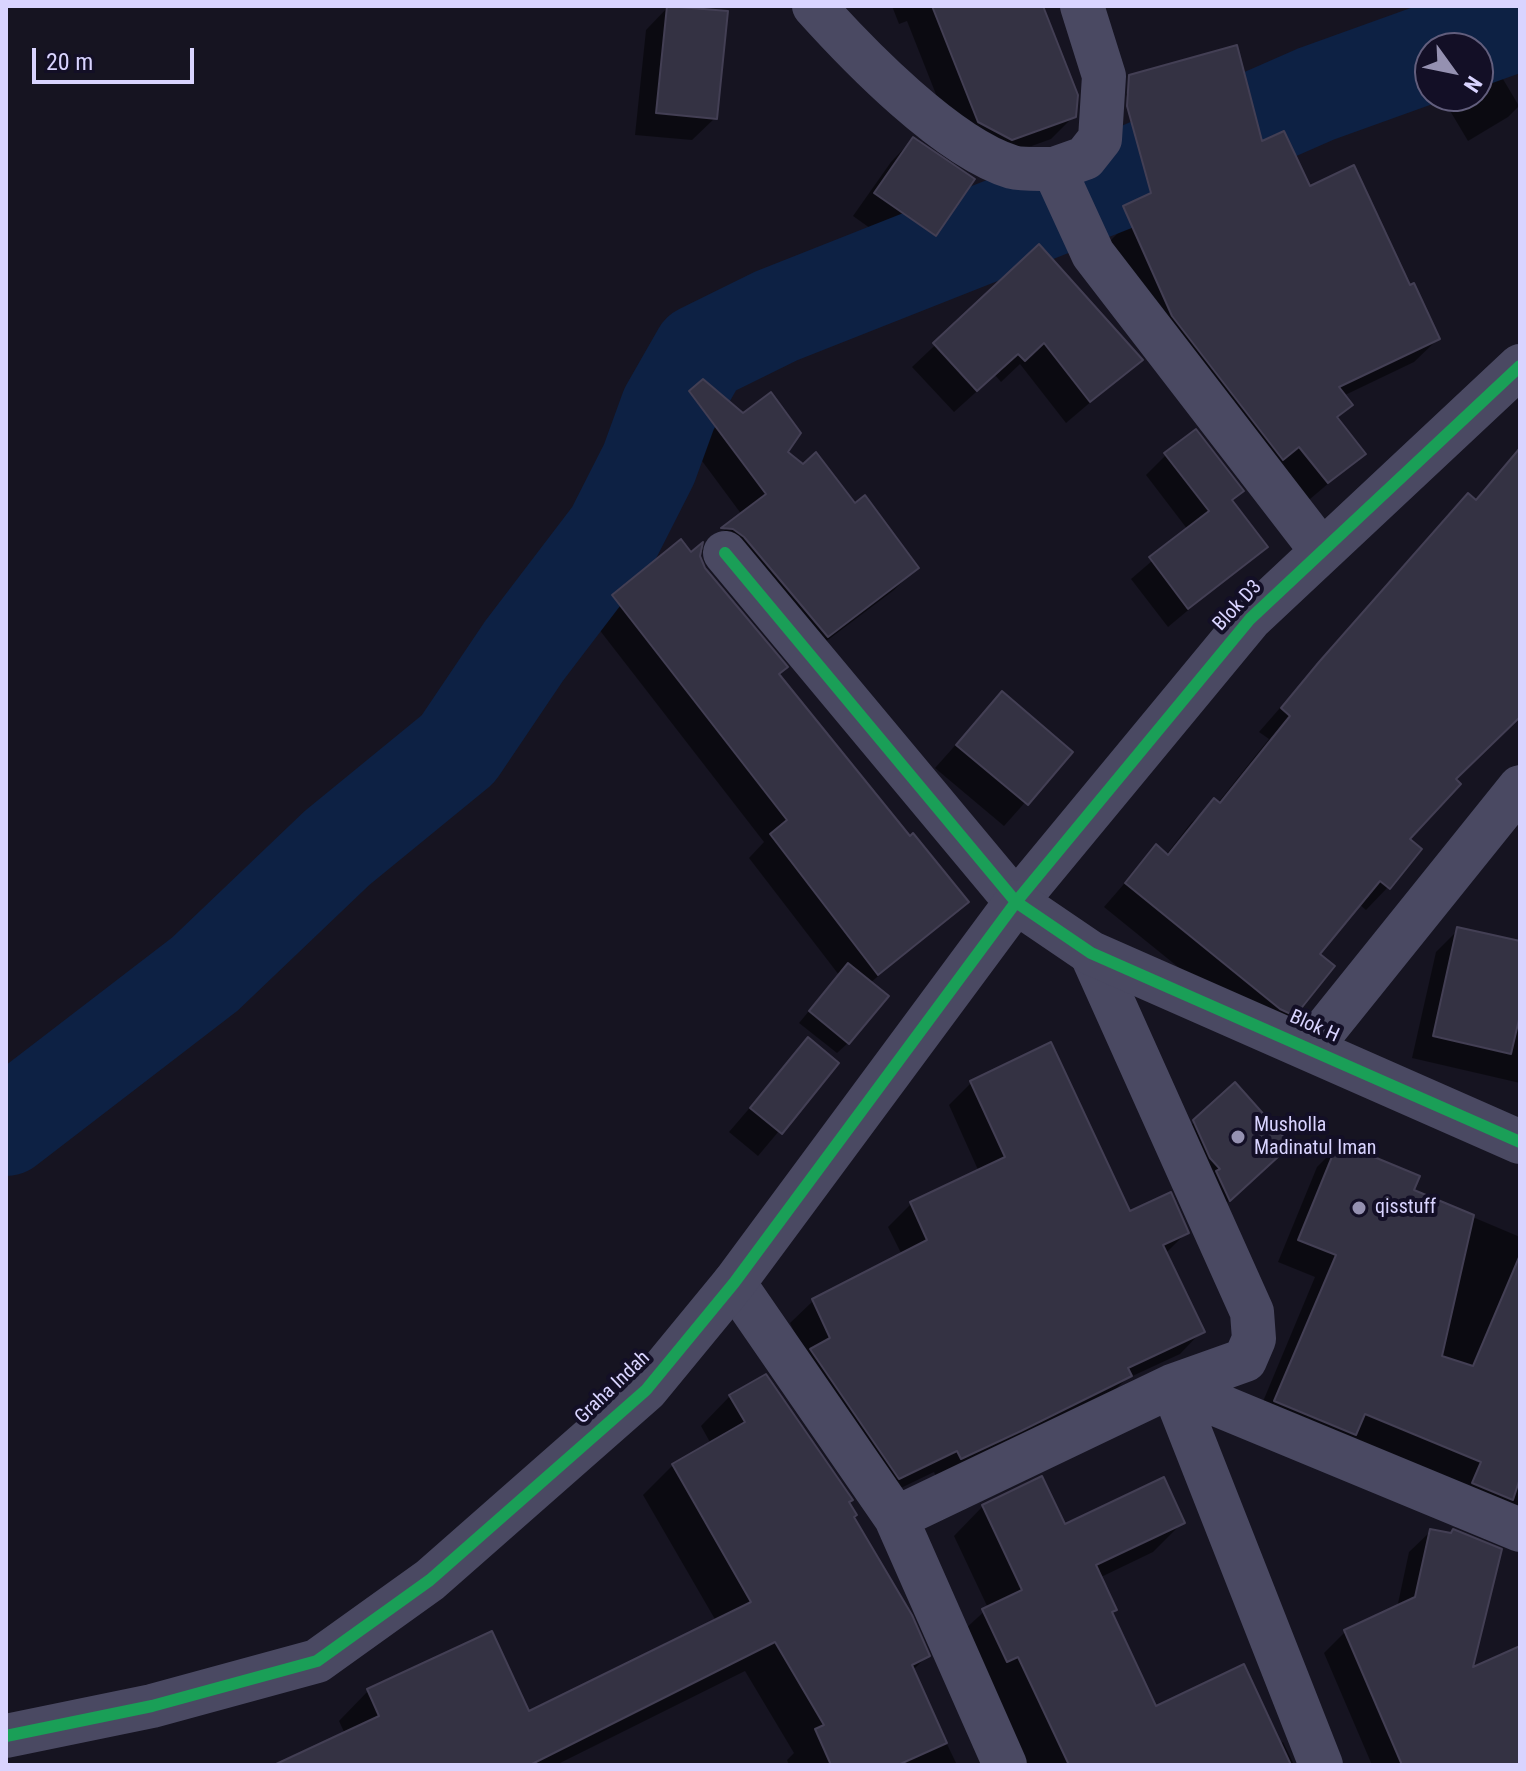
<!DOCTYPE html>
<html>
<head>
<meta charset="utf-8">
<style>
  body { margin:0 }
  #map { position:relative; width:1526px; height:1771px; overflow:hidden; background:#161421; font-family:"Roboto Condensed",sans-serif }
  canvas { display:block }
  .frame { position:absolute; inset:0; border:8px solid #d9d4ff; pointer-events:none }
  .north { position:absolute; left:1414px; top:32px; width:80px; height:80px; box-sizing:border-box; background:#130f26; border:2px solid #625e7d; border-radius:50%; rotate:123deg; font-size:22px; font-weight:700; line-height:32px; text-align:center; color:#d9d4ff }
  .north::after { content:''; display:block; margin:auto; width:28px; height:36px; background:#9591b1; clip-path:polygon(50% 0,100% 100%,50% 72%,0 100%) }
  .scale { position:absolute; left:32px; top:48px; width:162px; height:36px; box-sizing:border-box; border:4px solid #d9d4ff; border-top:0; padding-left:10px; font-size:24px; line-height:28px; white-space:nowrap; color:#d9d4ff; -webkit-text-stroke:6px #130f26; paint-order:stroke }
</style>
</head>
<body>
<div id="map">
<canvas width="1526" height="1771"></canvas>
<div class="frame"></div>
<div class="north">N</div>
<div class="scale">20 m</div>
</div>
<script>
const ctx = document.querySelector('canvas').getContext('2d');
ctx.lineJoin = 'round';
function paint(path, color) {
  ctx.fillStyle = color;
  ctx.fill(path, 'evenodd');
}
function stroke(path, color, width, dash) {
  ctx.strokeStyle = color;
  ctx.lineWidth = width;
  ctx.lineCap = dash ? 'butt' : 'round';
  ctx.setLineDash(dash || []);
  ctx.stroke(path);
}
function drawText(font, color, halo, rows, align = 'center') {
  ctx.font = font + ' "Roboto Condensed",sans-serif';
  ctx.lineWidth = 8;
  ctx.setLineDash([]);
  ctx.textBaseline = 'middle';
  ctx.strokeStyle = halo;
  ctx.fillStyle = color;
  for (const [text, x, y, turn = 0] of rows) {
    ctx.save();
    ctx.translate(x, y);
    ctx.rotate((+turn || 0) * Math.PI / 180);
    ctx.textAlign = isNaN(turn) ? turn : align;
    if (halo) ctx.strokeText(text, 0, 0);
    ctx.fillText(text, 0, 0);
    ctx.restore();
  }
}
paint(new Path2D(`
  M892 6H1041L1074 116 1051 139 988 162 956 145 907 21 899 24Z
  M668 7 715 118 692 140 635 135 646 30Z
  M1497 69 1519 106 1508 117 1468 141 1446 104 1454 96H1478V81Z
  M1150 71 1261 144 1409 288 1438 339 1414 362 1343 396 1350 405 1336 419 1363 454 1303 505 1107 244 1130 221 1156 212 1126 94Z
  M913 139 973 179 934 235 912 258 853 216 891 162Z
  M1039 247 1140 360 1066 423 1020 364 1001 382 995 375 954 412 912 367Z
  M703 381 916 568 894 590 804 658 710 551H701L742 515 668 415Z
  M1166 455 1230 502 1265 546 1168 627 1131 579 1188 530 1146 475Z
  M1515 456 1520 459V717L1454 780 1408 839 1388 887 1366 910 1359 904 1317 954 1294 1014 1271 1037 1257 1031 1104 907 1156 847 1166 855 1191 823 1214 801 1217 804 1269 739 1259 732 1446 518 1474 501Z
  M690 554 698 557 777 675 910 839 966 902 870 983 848 1043 837 1053 799 1023 839 975 749 858 764 842 591 619 614 596Z
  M1002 693 1070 752 1004 826 935 768Z
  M1458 930 1520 943V1083L1412 1058 1436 952Z
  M808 1040 836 1063 758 1156 729 1132Z
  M972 1082 1129 1214 1187 1232 1165 1254 1202 1331 1180 1354 1126 1379 1107 1398 938 1481 934 1472 876 1500 790 1323 813 1301 902 1255 888 1227 911 1204 979 1172 949 1105Z
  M1195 1121 1266 1168 1206 1221 1172 1144Z
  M1339 1145 1411 1191 1520 1237V1510L1254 1423 1315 1277 1278 1262 1317 1167Z
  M730 1396 847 1503 927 1656 912 1671 957 1765H789L787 1760 794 1753 745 1671 556 1765H279L345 1734 339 1721 368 1691 528 1714 716 1621 643 1495 673 1465 711 1444 701 1426Z
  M983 1506 1064 1526 1182 1523 1153 1552 1099 1578 1110 1613 1155 1708 1279 1744 1283 1742 1294 1765H1026L953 1640 988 1608 954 1536Z
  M1431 1531 1471 1671 1520 1648V1765H1372L1324 1653 1345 1632 1397 1608 1409 1552Z`), '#0007');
stroke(new Path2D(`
  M1445 48 1520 21
  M6 1127 205 974 337 848 458 749 524 651 614 533 649 464 669 409 701 353 776 316 1120 180 1316 94 1430 53`), '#0d2144', 98);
const building = new Path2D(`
  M667 6 728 11 717 119 656 113Z
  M932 6H1043L1078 95 1076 117 1012 140 978 122Z
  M1237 45 1262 141 1284 131 1310 186 1354 165 1410 285 1414 283 1440 339 1339 387 1353 405 1337 417 1366 454 1328 483 1299 447 1283 460 1172 316 1123 206 1151 193 1127 106 1129 75Z
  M913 137 975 179 936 236 874 193Z
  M1039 244 1143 360 1090 402 1044 343 1025 361 1018 354 977 391 933 343Z
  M703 379 743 413 771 392 801 433 788 452 803 464 816 452 855 503 865 495 919 568 828 637 744 537 733 529 721 528 766 494 689 391Z
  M1196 429 1244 491 1232 500 1268 547 1188 609 1149 557 1209 511 1164 453Z
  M1520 448V717L1456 779 1461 784 1410 839 1422 849 1390 889 1380 881 1320 954 1335 966 1295 1016 1280 1009 1125 883 1156 844 1168 855 1214 798 1220 803 1290 716 1281 708 1319 662 1468 493 1476 500Z
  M681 539 691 552 703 542 700 556 705 568 788 667 779 674 910 836 913 833 969 902 878 975 770 834 787 820 612 595Z
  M1002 691 1073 752 1028 805 956 745Z
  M1457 927 1520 941V1015L1511 1054 1433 1036Z
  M848 963 889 996 849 1044 809 1011Z
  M808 1037 839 1063 782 1134 750 1108Z
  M1051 1042 1130 1211 1171 1192 1189 1233 1163 1245 1205 1332 1128 1368 1132 1376 1021 1431 961 1459 957 1451 899 1479 810 1349 830 1338 812 1299 927 1240 910 1202 1005 1157 970 1081Z
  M1235 1082 1291 1145 1230 1201 1216 1171 1220 1169 1210 1158 1193 1120Z
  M1338 1142 1420 1176 1414 1190 1474 1215 1442 1356 1473 1366 1520 1255V1478L1513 1500 1472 1483 1481 1462 1365 1414 1356 1435 1274 1401 1336 1255 1298 1240Z
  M766 1374 853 1500 849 1502 857 1515 854 1517 912 1615 930 1656 912 1665 947 1743 898 1765H831L815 1729 824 1725 775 1642 530 1765H274L379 1716 367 1689 492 1631 529 1711 751 1602 672 1464 745 1422 729 1395Z
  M1042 1476 1065 1524 1164 1477 1185 1523 1096 1565 1117 1610 1112 1612 1156 1706 1244 1664 1291 1765H1069L1018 1657 1007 1662 982 1609 1022 1590 982 1505Z
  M1430 1529 1451 1533 1453 1529 1502 1549 1473 1667 1520 1646V1765H1402L1344 1630 1415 1597Z`);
paint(building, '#343243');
stroke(building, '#433f54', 2);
stroke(new Path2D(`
  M814 6C859 56 947 147 1012 167 1024 170 1041 169 1054 169
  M1082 6 1104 76 1100 139 1085 158 1054 169 1093 254 1321 550
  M725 553 1016 902 1250 619 1520 366
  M1311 1047 1520 787
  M734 1283 896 1518 1005 1765
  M1172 1386 1321 1765
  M1172 1386 1520 1530
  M896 1518 1172 1386 1245 1360 1254 1339 1252 1312 1091 953`), '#4a4962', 44);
stroke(new Path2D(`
  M6 1736 152 1706 317 1661 430 1580 646 1390 734 1283 1016 902 1091 953 1520 1142`), '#4a4962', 44);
stroke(new Path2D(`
  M725 553 1016 902 1091 953 1520 1142
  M6 1736 152 1706 317 1661 430 1580 646 1390 734 1283 1016 902 1250 619 1520 366`), '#1a9f57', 12);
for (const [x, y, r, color] of [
  [1238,1137,8,"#9591b1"],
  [1359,1208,8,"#9591b1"]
]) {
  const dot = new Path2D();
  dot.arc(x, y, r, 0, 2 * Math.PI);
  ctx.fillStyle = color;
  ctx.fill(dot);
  stroke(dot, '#130f26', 3);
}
drawText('20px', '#d9d4ff', '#130f26', [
  ["Blok D3",1238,606,-47],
  ["Blok H",1314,1027,24],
  ["Graha Indah",613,1388,-44]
]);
drawText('20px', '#d9d4ff', '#130f26', [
  ["Musholla",1254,1126],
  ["Madinatul Iman",1254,1149],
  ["qisstuff",1375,1208]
], 'left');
</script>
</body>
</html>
